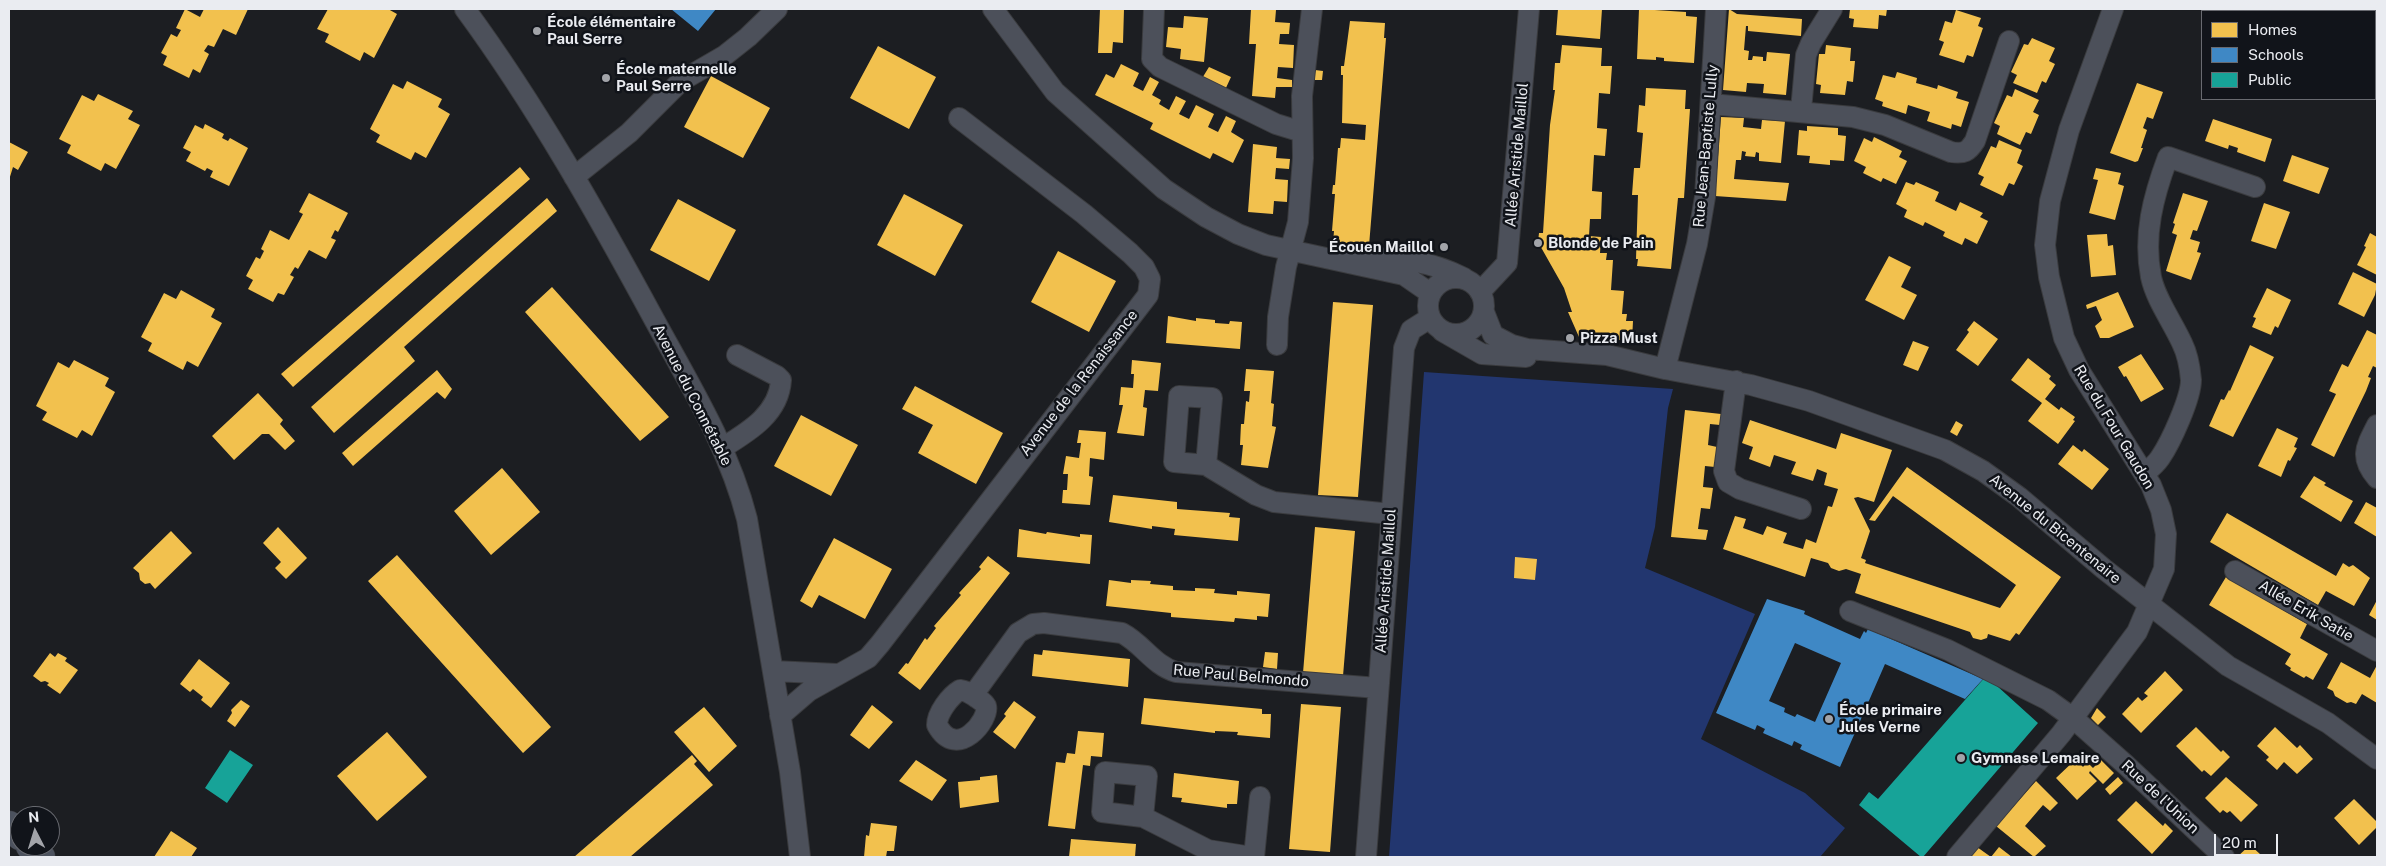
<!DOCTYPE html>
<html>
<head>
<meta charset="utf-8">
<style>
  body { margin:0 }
  #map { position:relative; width:2386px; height:866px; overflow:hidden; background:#1c1e22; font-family:"Public Sans",sans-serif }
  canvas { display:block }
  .frame { position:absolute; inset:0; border:10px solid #eaecf1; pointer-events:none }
  .legend { position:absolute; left:2201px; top:10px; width:175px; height:90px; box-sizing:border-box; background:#11141a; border:1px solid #686a70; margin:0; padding:6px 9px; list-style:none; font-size:15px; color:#eaecf1 }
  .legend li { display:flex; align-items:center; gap:10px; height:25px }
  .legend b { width:25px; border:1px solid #686a70 }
  .north { position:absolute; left:10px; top:806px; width:50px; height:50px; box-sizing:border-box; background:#11141a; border:1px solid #686a70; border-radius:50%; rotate:355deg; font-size:14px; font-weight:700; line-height:20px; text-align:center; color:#eaecf1 }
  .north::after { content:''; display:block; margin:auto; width:18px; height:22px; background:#a2a4a9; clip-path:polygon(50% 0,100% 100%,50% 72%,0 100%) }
  .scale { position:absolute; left:2214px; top:834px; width:64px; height:22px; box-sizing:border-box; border:2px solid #eaecf1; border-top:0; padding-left:6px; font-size:15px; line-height:18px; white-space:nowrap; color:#eaecf1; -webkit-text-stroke:4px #11141a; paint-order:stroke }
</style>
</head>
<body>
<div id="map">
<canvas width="2386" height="866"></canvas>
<div class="frame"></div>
<ul class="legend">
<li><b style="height:14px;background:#f2c14e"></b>Homes</li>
<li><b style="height:14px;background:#3f88c5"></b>Schools</li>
<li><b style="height:14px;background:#17a398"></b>Public</li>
</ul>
<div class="north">N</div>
<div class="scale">20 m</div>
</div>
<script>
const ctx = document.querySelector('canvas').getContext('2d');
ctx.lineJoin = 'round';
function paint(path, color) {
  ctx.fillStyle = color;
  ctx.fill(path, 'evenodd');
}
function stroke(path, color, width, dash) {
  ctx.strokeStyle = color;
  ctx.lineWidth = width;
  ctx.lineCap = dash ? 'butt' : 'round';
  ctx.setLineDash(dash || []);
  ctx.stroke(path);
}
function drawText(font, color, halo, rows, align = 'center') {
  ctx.font = font + ' "Public Sans",sans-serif';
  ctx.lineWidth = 5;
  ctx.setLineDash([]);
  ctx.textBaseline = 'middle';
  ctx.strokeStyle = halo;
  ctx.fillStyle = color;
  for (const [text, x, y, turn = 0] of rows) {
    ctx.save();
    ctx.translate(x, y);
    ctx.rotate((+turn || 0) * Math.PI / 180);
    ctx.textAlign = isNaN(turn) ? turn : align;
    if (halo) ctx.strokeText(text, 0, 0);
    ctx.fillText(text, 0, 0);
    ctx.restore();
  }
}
paint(new Path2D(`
  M1424 372 1673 389 1668 408 1655 527 1645 568 1755 614 1701 739 1805 793 1845 828 1820 857H1389Z`), '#22366f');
paint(new Path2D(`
  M185 9 200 17 204 9H248L236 35 223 29 214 47 208 45 204 51 209 54 200 73 193 69 189 78 163 65 167 56 161 53 171 34 177 37 181 30 176 28Z
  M328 9H388L397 14 374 58 364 52 360 61 325 42 329 34 317 29Z
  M1100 9H1124L1123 43 1113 42 1112 53H1098Z
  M1251 9 1276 10 1275 22 1290 23 1289 34H1280L1279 44 1294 45 1293 68 1278 67 1277 78 1292 80V87H1276L1275 98 1252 96 1256 44H1249Z
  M1558 9H1602L1600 39 1556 35Z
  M1639 9 1686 12V16L1697 17 1694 63 1664 61V58L1656 57V60L1637 59Z
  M1729 9 1737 14 1802 19 1801 36 1748 31V26H1746L1744 50 1749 51 1748 60H1752L1753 56 1763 57V61H1766L1767 52 1790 54 1786 95 1763 93 1764 84 1747 83 1746 92 1723 90Z
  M1850 9H1887L1886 16 1879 15 1878 29 1853 27 1854 19 1849 18Z
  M1956 10 1981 18 1978 26 1983 28 1973 57 1967 55 1964 63 1939 55 1944 42 1939 40 1945 21 1952 23Z
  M1184 16 1208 18 1204 62 1180 59 1181 49 1166 47 1168 27 1183 28Z
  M1350 21 1385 23 1384 38H1386L1369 246 1333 243 1334 231H1332L1335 194H1332L1333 185H1335L1338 148H1340L1341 138 1365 140 1366 125 1342 123 1343 75H1341V66H1344Z
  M2032 38 2055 48 2049 61 2055 64 2046 83 2042 81 2037 93 2013 83 2017 75 2011 72 2024 44 2028 45Z
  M1562 45 1602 48 1601 66H1612L1610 94 1599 93 1597 128 1607 129 1605 156 1594 155 1592 191 1602 192 1601 219H1590L1589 236 1601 237 1600 253H1607L1606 260H1613L1611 290 1624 291 1622 314H1627L1626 321H1633L1632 341 1579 337 1568 312H1572L1564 288 1538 242 1539 233H1543L1550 125 1555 90H1553L1555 63H1560Z
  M1826 45 1851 48 1850 61H1855L1853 82 1847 81 1845 95 1820 93 1821 85 1816 84 1819 54H1825Z
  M878 46 936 77 909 129 850 98Z
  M1121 64 1139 73 1133 86 1143 91 1150 77 1159 82 1152 95 1161 100 1159 104 1169 110 1176 96 1186 101 1179 114 1189 119 1196 105 1214 114 1208 127 1218 132 1226 116 1236 121 1231 132 1244 140 1233 163 1213 153 1210 159 1150 129 1153 123 1095 95 1106 74 1114 78Z
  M1209 67 1231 77 1225 90 1201 80Z
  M1315 70 1323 71 1322 80H1315Z
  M1897 72 1917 78 1916 83 1927 86 1937 89 1938 85 1958 92 1956 98 1969 102 1961 127 1952 124 1951 129 1927 121 1930 112 1908 105 1906 114 1882 106 1883 102 1875 99 1883 75 1895 78Z
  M711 76 770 108 743 158 684 127Z
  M407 81 442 99 438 107 450 114 426 158 415 152 411 160 376 142 380 135 370 129 393 84 403 89Z
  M2137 83 2163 92 2153 119 2147 117 2143 128 2147 130 2141 148H2143L2138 161 2135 162 2110 153Z
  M1646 88 1686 90 1685 109H1690L1684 198H1678L1671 269 1637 266 1638 259H1636L1638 195H1632L1634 168H1640L1643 133 1637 132 1639 105 1645 106Z
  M2015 89 2039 100 2033 112 2039 115 2031 134 2026 132 2020 145 1997 134 2000 126 1994 123 2007 95 2012 97Z
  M98 94 133 111 128 119 140 125 116 169 105 163 101 171 67 153 71 145 59 139 82 95 94 101Z
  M1721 117 1744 118 1743 127 1761 129 1762 120 1785 121 1781 163 1759 161V153L1756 152 1755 157 1745 156 1746 152 1742 151 1741 160H1736L1734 179 1789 183 1786 201 1715 196Z
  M2213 119 2272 139 2265 162 2237 152 2238 148 2229 145 2228 149 2205 141Z
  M205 124 224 134 222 138 228 141 230 138 248 148 229 186 210 177 213 171 207 168 205 171 186 161 191 152 183 148 195 125 203 129Z
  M1807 126 1838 128V135L1846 136 1844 161 1830 160V165L1809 163 1810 156 1797 155 1799 130 1807 131Z
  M1874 137 1902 151 1899 157 1907 161 1896 184 1883 178 1881 182 1863 173 1866 167 1854 161 1864 138 1872 142Z
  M1999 140 2022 150 2017 163 2023 166 2014 185 2009 183 2003 196 1980 185 1984 177 1978 174 1991 146 1996 148Z
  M9 142 28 152 18 170 13 167 9 180Z
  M1253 144 1277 147 1276 158 1290 159 1289 169 1276 168 1275 179 1288 180 1287 202 1274 201 1273 214 1248 212Z
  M2292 155 2329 168 2319 194 2283 181Z
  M520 167 530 179 293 387 281 374Z
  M2096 168 2121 173 2118 184 2124 186 2115 220 2089 213 2098 180 2093 179Z
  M1906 182 1914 185 1916 182 1939 192 1935 201 1956 211 1960 202 1983 213 1980 217 1988 221 1977 244 1965 238 1962 245 1943 236 1945 232 1925 222 1923 226 1904 217 1907 210 1896 204Z
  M309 193 348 213 338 232 335 230 331 238 336 240 326 259 309 250 298 269 295 267 290 275 294 277 284 295 278 293 273 302 248 289 253 280 246 276 256 257 260 259 264 251 261 249 270 230 289 240 303 214 299 212Z
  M2183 193 2208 201 2197 231 2193 230 2190 239 2200 242 2197 252 2201 253 2191 280 2166 271 2177 235 2172 233 2175 224 2173 223Z
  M904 194 963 225 935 276 877 245Z
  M547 198 557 211 404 347 415 361 334 433 311 407Z
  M678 199 736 230 709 281 650 250Z
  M2264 203 2290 212 2276 249 2251 241Z
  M2370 233 2377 237V275L2357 265 2366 247 2364 246Z
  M2107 234 2108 246 2113 245 2116 275 2091 277 2087 235Z
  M1058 251 1116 281 1089 332 1031 302Z
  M1889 256 1911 267 1901 287 1917 295 1904 320 1865 300Z
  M2353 272 2377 284 2375 295 2364 317 2338 304Z
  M552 287 669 417 640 441 525 312Z
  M2267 288 2291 300 2278 328 2275 326 2271 335 2252 327 2256 318 2253 317Z
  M181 290 215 309 211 317 222 323 198 367 187 361 183 370 148 351 152 343 141 337 164 293 176 299Z
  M2118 292 2134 327 2109 338H2100L2095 326 2102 320 2096 306 2087 309 2086 305Z
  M1333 302 1373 305 1358 497 1318 495Z
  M1168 316 1196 321V318L1215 320V323L1229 324 1230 321 1242 322 1240 349 1166 343Z
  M1974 321 1998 339 1978 366 1956 350 1969 332 1967 330Z
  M2367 330 2377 335V368L2373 366 2368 377 2371 378 2366 391 2334 457 2311 445 2336 394 2329 391 2342 364 2348 367Z
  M1913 341 1929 347 1918 371 1903 365Z
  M2250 345 2274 357 2233 437 2209 426 2221 399 2224 400 2229 390 2230 391Z
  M2141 354 2164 389 2141 402 2126 376 2124 377 2118 367Z
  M2028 358 2051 376 2049 379 2056 385 2045 399 2059 410 2061 407 2075 417 2073 420 2075 421 2058 444 2028 421 2042 403 2011 380Z
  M74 360 109 378 105 386 115 392 92 436 82 430 77 438 42 420 47 412 36 406 58 362 69 368Z
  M1132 360 1161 363 1158 391 1145 390 1143 407 1147 408 1144 436 1117 433 1123 405H1119L1121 387 1133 388 1134 374H1131Z
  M1246 369 1274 371 1271 403 1274 404 1272 426 1276 427 1268 468 1241 465 1243 445H1240L1241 424H1244L1246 401 1249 402 1250 391H1244Z
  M437 370 452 389 445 399 437 392 353 466 342 453Z
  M915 386 1003 433 976 484 918 453 933 425 902 409Z
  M258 393 283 420 280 424 295 441 285 450 269 434H262L234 460 212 436Z
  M1685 410 1721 414 1720 425 1710 424 1708 445 1717 447 1715 467 1705 466 1703 487 1713 488 1710 509 1701 508 1698 529 1708 530 1706 540 1671 537Z
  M801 415 858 445 831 496 774 466Z
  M1750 420 1836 449 1841 433 1892 450 1874 502 1858 497 1854 498 1870 531 1861 558 1866 560 1865 563 2000 608 2016 585 1893 496 1875 521 1869 520 1907 467 2061 577 2019 635 2016 633 2010 641 1988 634 1987 638 1981 640 1973 638 1970 632 1855 593 1861 574 1846 569 1839 571 1831 568 1828 563 1811 558 1805 577 1723 549 1735 516 1746 519 1743 528 1763 535 1767 526 1787 533 1783 543 1803 549 1806 539 1816 543 1828 506 1832 507 1838 489 1824 485 1827 473 1817 469 1813 481 1791 474 1796 462 1774 455 1770 467 1749 459 1753 447 1742 443Z
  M1956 421 1963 425 1957 436 1950 432Z
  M2277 428 2298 438 2294 447 2297 448 2290 461 2288 460 2281 477 2258 466Z
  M1079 430 1106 432 1104 460 1090 458 1089 476 1093 477 1090 505 1062 503 1063 490H1067L1068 474H1063L1066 456 1079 458 1081 443H1077Z
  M2073 445 2082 452 2084 449 2109 469 2092 490 2058 464Z
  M502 468 540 512 491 555 454 511Z
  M2314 476 2326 483 2324 485 2353 501 2341 522 2300 497Z
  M1113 495 1177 502V509L1230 513 1229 517 1240 518 1238 541 1174 535 1175 529 1152 526V529L1109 522Z
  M2366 502 2377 508V537L2354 523Z
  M2227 513 2336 576 2343 563 2349 567 2353 565 2370 578 2354 606 2326 591 2318 605 2210 542Z
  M278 527 307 558 286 579 275 568 281 562 263 543Z
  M1315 527 1355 531 1343 676 1303 673Z
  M1019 529 1046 534 1047 532 1080 537V534L1092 535 1090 564 1017 557Z
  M171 531 192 553 155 589 150 583 145 584 140 580 139 573 133 568Z
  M834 538 892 569 865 619 819 595 812 608 800 601Z
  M397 555 551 727 523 753 368 581Z
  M988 556 1010 573 920 690 898 673 906 663 908 664 925 638 927 640 936 628 934 626 961 595 959 593 981 569 979 567Z
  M1515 557 1537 559 1535 580 1514 578Z
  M2226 577 2307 624 2300 638 2328 654 2313 680 2306 676 2304 678 2290 670 2291 668 2285 664 2291 654 2209 605Z
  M1109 580 1131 583V580L1151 581 1150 584 1173 586V590L1195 591V588L1215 589 1214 593 1237 595V591L1270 594 1268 617 1257 616V620L1235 618 1234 622 1171 617V613L1106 606Z
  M2377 600V620L2369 615Z
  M1043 650 1130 659 1128 687 1032 676 1034 654 1042 655Z
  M1265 652 1278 653 1277 669 1263 667Z
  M50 653 55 657 58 653 67 658 65 661 78 670 60 694 47 685 49 683 45 681 41 682 33 676Z
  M199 659 230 683 211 708 201 700 203 697 193 689 190 692 180 684Z
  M2341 662 2370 678 2377 665V703L2362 694 2356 704 2351 702 2347 703 2335 696 2333 691 2327 688Z
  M2165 671 2183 690 2141 733 2122 714 2138 697 2142 701 2148 696 2144 693Z
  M1144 698 1262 709V714H1271L1270 738 1237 735 1238 732 1215 731V733L1141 724Z
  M241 700 250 706 235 727 227 721 232 713 231 710Z
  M1014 701 1036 717 1015 749 993 732 1006 716 1004 714Z
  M1301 704 1341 707 1330 852 1289 849Z
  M872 705 893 722 869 749 850 735Z
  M704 707 737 746 709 772 674 732Z
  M2097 708 2106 717 2098 725 2091 718Z
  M2196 727 2221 752 2223 750 2230 757 2211 776 2204 770 2202 772 2176 746Z
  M2275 727 2297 748 2300 745 2313 759 2297 774 2284 762 2277 770 2266 760 2269 757 2257 746Z
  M1078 731 1104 733 1102 757 1091 756 1090 766 1083 765 1075 829 1048 826 1056 762 1065 763 1067 753 1075 754Z
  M387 732 427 777 377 821 337 776Z
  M692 755 697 761 694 764 713 785 630 857H574Z
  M2076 759 2083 767 2087 762 2093 768 2101 760 2114 773 2103 784 2090 771 2089 773 2097 781 2077 800 2056 778Z
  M916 760 947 780 932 801 899 781Z
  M1174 773 1239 781 1237 804H1227V808L1181 802 1182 798 1172 797Z
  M997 775 999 802 960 808 958 782 980 780V777Z
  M2118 777 2123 783 2110 795 2105 789Z
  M2226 777 2258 805 2241 822 2230 811 2227 813 2223 810 2220 813 2205 798Z
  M2036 781 2058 803 2050 811 2043 805 2025 826 2046 846 2034 857 1996 826Z
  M2354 799 2377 822V827L2359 845 2334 818Z
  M2136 801 2163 826 2165 823 2173 831 2152 854 2117 820Z
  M871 823 897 826 894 851H887L886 857H864L866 835 869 836Z
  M171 831 197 848 191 857H154Z
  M1071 839 1136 844 1135 857H1069Z
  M2250 845 2260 854 2257 857H2237Z
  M1977 847 1991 857H1969Z
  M1999 847 2012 857H1991Z`), '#f2c14e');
paint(new Path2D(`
  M671 9H716L698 31Z
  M1767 599 1805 611 1804 614 1860 639 1864 631 1866 633 1868 629 1983 679 1965 699 1885 664 1840 767 1800 749 1802 745 1794 741 1792 746 1763 733 1765 729 1757 725 1755 730 1716 713ZM1795 643 1841 663 1815 722 1797 714 1795 717 1784 712 1785 708 1769 701Z`), '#3f88c5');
paint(new Path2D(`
  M1986 676 2038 723 1923 857H1921L1859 805 1869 792 1878 799Z
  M230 750 253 765 227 803 205 788Z`), '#17a398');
const street = new Path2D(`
  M465 9C537 107 597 214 655 321 690 385 729 448 747 519L790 772 800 857
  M993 9 1055 92 1164 189 1206 217 1238 234 1266 245 1404 275 1430 293
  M1154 9 1152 59 1160 67 1276 124 1302 132
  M1711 104 1853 117 1885 125 1951 152C1964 154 1968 152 1975 141L2009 41
  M1801 110 1806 55 1811 43 1832 9
  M574 177 629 133 681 81 724 56 748 37 777 9
  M1364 258C1400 258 1431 261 1464 278
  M1428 306a28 28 0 1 1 56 0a28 28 0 1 1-56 0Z
  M1480 292 1507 263 1529 9
  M1484 312 1493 335 1512 345 1527 349 1607 355 1665 369 1751 385 1809 401 1945 450 1983 471 2019 497 2104 569 2228 666 2328 723 2377 759
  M1442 331 1482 354 1526 357
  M1277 345 1278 317 1286 267 1298 222 1303 158 1302 96 1312 9
  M1665 369 1697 244 1705 197 1716 9
  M1736 381 1724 471 1728 482 1740 489 1801 509
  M2377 425C2366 447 2359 457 2377 478
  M722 448C748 432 779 414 781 380L777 376 737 355
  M1206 465 1212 398 1179 396 1174 462 1206 465 1256 495 1274 502 1391 514
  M2144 474C2150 469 2156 464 2160 458 2171 442 2191 398 2191 380 2190 368 2187 353 2182 343 2172 321 2156 300 2151 277 2143 235 2153 197 2168 157L2255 187
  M2235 571 2377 651
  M1850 611 1948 650 2048 700 2073 718 2126 765 2224 857
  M773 671 837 674
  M960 690C968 691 971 694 977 698 981 701 984 702 986 706 990 719 957 762 937 725 937 713 950 696 960 690Z
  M973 695 1018 633 1033 624 1044 623 1122 633C1143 644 1153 665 1176 672L1378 688
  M780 716 809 691 868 658 880 644 1148 295 1150 279 1144 267 1130 253 1084 214 959 118
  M1143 817 1147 776 1105 772 1102 812 1143 817 1208 850 1252 857
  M1254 857 1260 797
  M1366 857 1404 348 1411 330 1430 318
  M1957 857 2061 734 2137 632 2164 569 2166 534 2161 510 2151 485 2079 370 2064 338 2049 277 2045 245 2050 201 2069 130 2113 9`);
const secondary = new Path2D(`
  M9 825 20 836
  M30 846 41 857`);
stroke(street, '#3a3b3e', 22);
stroke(secondary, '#3a3b3e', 29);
stroke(street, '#4c505a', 20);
stroke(secondary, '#4c525e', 28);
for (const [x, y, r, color] of [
  [537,31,5,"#a2a4a9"],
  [606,78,5,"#a2a4a9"],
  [1538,243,5,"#a2a4a9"],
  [1444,247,5,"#a2a4a9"],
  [1570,338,5,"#a2a4a9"],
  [1829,719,5,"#a2a4a9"],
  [1961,758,5,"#a2a4a9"]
]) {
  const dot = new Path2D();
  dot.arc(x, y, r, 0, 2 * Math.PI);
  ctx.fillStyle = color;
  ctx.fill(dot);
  stroke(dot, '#11141a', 2);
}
drawText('bold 15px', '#eaecf1', '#11141a', [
  ["École élémentaire",547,22],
  ["Paul Serre",547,39],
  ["École maternelle",616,69],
  ["Paul Serre",616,86],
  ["Blonde de Pain",1548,243],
  ["Écouen Maillol",1434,247,"right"],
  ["Pizza Must",1580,338],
  ["École primaire",1839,710],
  ["Jules Verne",1839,727],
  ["Gymnase Lemaire",1971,758]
], 'left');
drawText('15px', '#eaecf1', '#11141a', [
  ["Rue Jean-Baptiste Lully",1706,146,-85],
  ["Allée Aristide Maillol",1517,155,-85],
  ["Avenue de la Renaissance",1079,383,-52],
  ["Avenue du Connétable",692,395,63],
  ["Rue du Four Gaudon",2114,427,59],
  ["Avenue du Bicentenaire",2055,529,39],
  ["Allée Aristide Maillol",1386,581,-86],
  ["Allée Erik Satie",2306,611,30],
  ["Rue Paul Belmondo",1241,676,5],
  ["Rue de l'Union",2160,797,43]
]);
</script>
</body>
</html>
